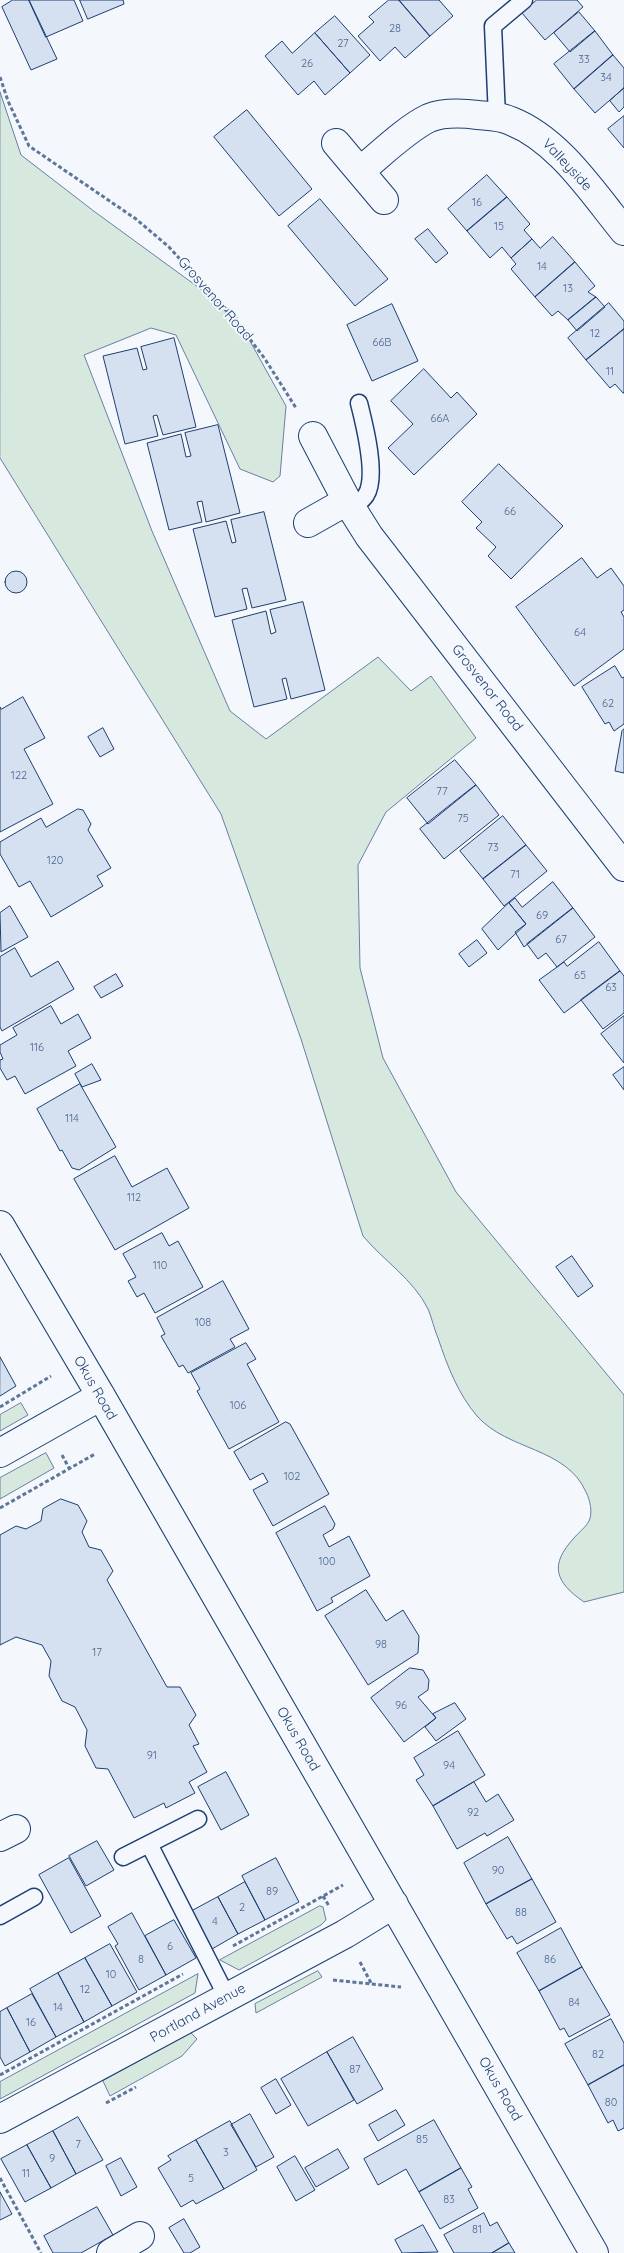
<!DOCTYPE html>
<html>
<head>
<meta charset="utf-8">
<style>
  body { margin:0 }
  canvas { display:block; background:#f4f7fb }
</style>
</head>
<body>
<canvas width="624" height="2253"></canvas>
<script>
const ctx = document.querySelector('canvas').getContext('2d');
ctx.lineJoin = 'round';
function paint(path, color) {
  ctx.fillStyle = color;
  ctx.fill(path, 'evenodd');
}
function stroke(path, color, width, dash) {
  ctx.strokeStyle = color;
  ctx.lineWidth = width;
  ctx.lineCap = dash ? 'butt' : 'round';
  ctx.setLineDash(dash || []);
  ctx.stroke(path);
}
function drawText(font, color, halo, rows, align = 'center') {
  ctx.font = font + ' Quicksand,sans-serif';
  ctx.lineWidth = 4;
  ctx.setLineDash([]);
  ctx.textBaseline = 'middle';
  ctx.strokeStyle = halo;
  ctx.fillStyle = color;
  for (const [text, x, y, turn = 0] of rows) {
    ctx.save();
    ctx.translate(x, y);
    ctx.rotate((+turn || 0) * Math.PI / 180);
    ctx.textAlign = isNaN(turn) ? turn : align;
    if (halo) ctx.strokeText(text, 0, 0);
    ctx.fillText(text, 0, 0);
    ctx.restore();
  }
}
const green = new Path2D(`
  M0 92 21 155 95 212 235 314 286 406 280 476 273 482 240 469 176 335 151 328 84 355 152 531 230 711 266 739 378 657 411 691 431 676 476 738 386 812 358 865 360 968 383 1058 456 1192 624 1395V1592L584 1602C555 1582 549 1565 574 1538 578 1533 586 1527 589 1521 593 1513 590 1500 586 1492 566 1447 508 1451 477 1416 458 1394 447 1365 438 1338 434 1329 432 1318 428 1309 414 1280 383 1260 363 1236L301 1039 221 814 0 458Z
  M21 1403 28 1415 0 1431V1415Z
  M46 1453 54 1468 0 1499V1478Z
  M320 1906 323 1907 326 1920 321 1925 239 1970 220 1960Z
  M318 1971 322 1977 256 2013 255 2004Z
  M198 1974 195 1993 0 2099V2082Z
  M191 2033 197 2039 182 2056 110 2096 103 2081Z`);
paint(green, '#d7e8df');
stroke(green, '#687fa3', 1);
const building = new Path2D(`
  M13 0H29L57 59 31 70 2 7Z
  M29 0H74L83 21 46 37Z
  M80 0H123L124 4 88 19Z
  M389 0H399L430 36 405 58 395 47 380 61 358 36 374 22 369 17Z
  M399 0H439L453 16 430 36Z
  M537 0H577L583 7 545 40 522 13Z
  M579 12 595 31 570 52 554 33Z
  M335 16 370 55 350 73 315 33Z
  M595 31 613 55 574 89 554 64Z
  M315 33 350 73 325 95 314 81 298 95 265 56 282 41 292 53Z
  M613 55 624 68V88L595 113 574 89Z
  M624 88V107L619 112 610 101Z
  M247 110 312 189 279 216 214 137Z
  M624 116V148L608 129Z
  M487 175 507 197 467 231 448 209Z
  M507 197 530 224 524 230 532 239 511 258 502 247 490 258 467 231Z
  M320 199 388 279 355 306 288 226Z
  M428 229 448 253 436 263 415 239Z
  M553 237 575 262 535 297 511 269 516 264 511 258 532 239 540 248Z
  M575 262 595 286 588 292 596 297 568 320 558 311 552 316 535 297Z
  M596 297 605 307 577 331 568 320Z
  M609 303 624 321V329L586 360 568 338Z
  M392 304 418 361 372 381 347 325Z
  M624 329V393H623L615 384 610 388 586 360Z
  M174 338 196 427 163 435 157 415 153 416 158 436 125 444 103 356 137 348 143 370 147 369 141 347Z
  M424 369 451 398 457 392 477 414 414 475 388 448 413 424 391 401Z
  M218 425 240 513 206 522 202 501 197 502 202 522 169 530 147 443 181 434 186 457 191 456 185 433Z
  M499 464 563 526 511 579 488 556 496 547 476 528 482 522 462 502Z
  M264 512 286 600 252 608 247 588 242 589 247 609 215 617 193 529 226 521 232 543 236 542 231 520Z
  M582 558 597 578 611 568 624 586V610L621 612 624 617V649L574 686 516 607Z
  M5 582a11 11 0 1 1 22 0a11 11 0 1 1-22 0Z
  M303 602 325 690 291 699 286 678 282 679 287 699 254 707 232 620 266 611 271 634 276 632 270 610Z
  M615 666 622 678 624 677V724L614 731 609 722 605 724 582 687Z
  M23 697 45 738 24 749 53 804 0 832V707L1 709Z
  M103 728 114 749 100 757 88 737Z
  M624 729V773L615 771 622 731Z
  M455 760 476 785 428 824 407 798Z
  M476 785 499 815 444 859 420 829Z
  M78 809 83 810 91 824 88 830 111 868 97 876 103 886 51 917 30 881 19 887 0 854V842L41 818 46 827Z
  M503 816 526 845 483 879 460 851Z
  M526 845 547 871 504 906 483 879Z
  M553 882 573 908 524 947 515 932 526 924 509 903 515 898 522 907Z
  M509 903 526 924 498 950 482 929Z
  M10 906 28 937 1 952 0 913Z
  M573 908 595 937 557 967 546 953 538 959 527 944Z
  M477 940 487 953 469 967 459 954Z
  M599 942 620 971 564 1013 539 980 564 962 567 966Z
  M15 948 31 977 58 961 74 989 2 1031 0 1027V957Z
  M620 971 624 976V1013L603 1029 581 1000Z
  M116 974 123 986 101 998 94 987Z
  M51 1006 61 1024 78 1014 91 1038 68 1051 76 1066 25 1094 15 1076 7 1080 0 1068V1060L3 1059 0 1052V1045L17 1035 13 1028Z
  M624 1016V1063L601 1034Z
  M92 1064 101 1080 82 1087 75 1074Z
  M624 1067V1090L613 1075Z
  M80 1084 116 1147 79 1170 72 1168 62 1150 60 1151 37 1109Z
  M115 1156 132 1187 167 1168 189 1208 115 1250 74 1179Z
  M162 1233 169 1246 178 1241 203 1287 155 1313 144 1293 137 1297 128 1281 136 1277 123 1254Z
  M572 1256 593 1286 578 1297 556 1267Z
  M223 1281 249 1329 230 1339 235 1347 188 1373 183 1365 179 1367 161 1336 165 1334 157 1318Z
  M246 1343 256 1359 247 1364 279 1422 229 1449 197 1391 200 1389 191 1373Z
  M0 1357 16 1386 0 1396Z
  M286 1422 290 1424 329 1494 273 1526 253 1490 268 1482 263 1473 250 1480 234 1452Z
  M61 1499 78 1505 87 1521 82 1532 89 1547 101 1550 113 1571 107 1580 167 1687H180L196 1715 189 1725 199 1744 193 1746 207 1772 189 1782 195 1793 166 1808 164 1803 134 1818 108 1769 96 1768 85 1746 87 1730 75 1707 62 1701 49 1676 51 1661 42 1645 16 1637 0 1645V1535L16 1526 26 1529 41 1521 43 1509Z
  M325 1506 335 1524 333 1529 323 1535 329 1547 349 1536 370 1576 331 1598 333 1602 317 1611 276 1533Z
  M366 1590 386 1621 403 1610 419 1636 418 1653 368 1685 325 1616Z
  M410 1668 423 1670 429 1680 428 1690 418 1697 436 1718 404 1742 371 1698Z
  M455 1703 466 1719 436 1741 425 1727 436 1718 433 1714Z
  M458 1731 485 1775 433 1806 416 1780 424 1775 414 1758Z
  M226 1772 249 1815 221 1830 198 1787Z
  M474 1782 486 1802 498 1794 514 1820 487 1836 485 1833 457 1849 433 1806Z
  M508 1837 532 1879 486 1904 464 1863Z
  M97 1841 114 1870 86 1886 69 1856Z
  M69 1858 101 1916 71 1933 39 1875Z
  M276 1858 299 1902 265 1920 242 1876Z
  M532 1879 556 1922 517 1944 512 1936 507 1939 486 1904Z
  M245 1882 265 1920 238 1934 218 1897Z
  M218 1897 238 1934 212 1949 192 1911Z
  M132 1913 166 1975 139 1990 115 1946 118 1944 108 1927Z
  M174 1920 196 1958 166 1975 145 1936Z
  M561 1928 582 1967 539 1991 517 1953Z
  M110 1944 137 1992 112 2006 85 1958Z
  M85 1958 112 2006 84 2022 58 1973Z
  M582 1967 610 2015 569 2037 564 2028 560 2030 539 1991Z
  M58 1973 84 2022 56 2037 30 1989Z
  M32 1994 56 2037 30 2052 7 2008Z
  M7 2008 30 2052 5 2066 0 2057V2012Z
  M611 2019 624 2043V2065L588 2085 565 2044Z
  M353 2037 383 2089 357 2104 327 2052Z
  M327 2052 354 2100 308 2126 281 2079Z
  M624 2065V2128L618 2131 613 2120 608 2123 588 2085Z
  M276 2079 291 2105 276 2114 261 2088Z
  M396 2110 405 2125 378 2141 369 2125Z
  M250 2114 274 2157 256 2167 231 2125Z
  M78 2117 103 2160 76 2174 53 2131Z
  M434 2120 461 2168 419 2192 406 2169 378 2185 364 2159Z
  M230 2121 257 2170 224 2189 196 2140Z
  M53 2131 76 2174 51 2188 27 2145Z
  M196 2140 224 2189 196 2204 193 2200 181 2207 158 2168 171 2160 168 2156Z
  M27 2145 51 2188 25 2202 1 2159Z
  M338 2149 349 2168 316 2187 305 2168Z
  M295 2156 315 2190 296 2201 277 2167Z
  M121 2158 137 2187 121 2196 106 2166Z
  M461 2168 472 2187 468 2189 478 2208 440 2229 419 2192Z
  M0 2192 12 2214 0 2220Z
  M97 2207 113 2235 81 2253H53L44 2236Z
  M484 2213 490 2226 497 2222 509 2243 492 2253H454L444 2235Z
  M184 2219 200 2247 190 2253H184L169 2228Z
  M423 2225 438 2252 402 2253 395 2240Z
  M509 2243 515 2253H492Z`);
paint(building, '#d5e0f0');
stroke(building, '#1d3f73', 1);
const lane = new Path2D(`
  M497 117 493 26 524 0
  M352 508C357 504 363 500 366 495 378 476 364 423 359 403
  M149 1844 227 1997
  M123 1857 198 1819
  M0 1916 34 1897`);
const street = new Path2D(`
  M336 143 384 200
  M360 171C380 155 406 129 429 118 444 112 462 113 478 115 489 116 501 116 511 121 559 140 592 192 624 231
  M313 436 347 501 369 536 624 867
  M308 523 347 501
  M0 1225 101 1396 594 2253
  M0 1453 101 1396
  M0 1837 16 1829
  M0 2119 345 1934 394 1904
  M111 2253 140 2236`);
stroke(lane, '#1d3f73', 19);
stroke(street, '#1d3f73', 30);
stroke(new Path2D(`
  M0 77 8 101 29 146 136 219 169 247 240 326 265 359 296 408
  M0 1407 51 1376
  M62 1455 69 1468
  M0 1508 95 1454
  M323 1896 329 1906
  M233 1946 343 1885
  M360 1962 371 1983
  M333 1980 401 1987
  M0 2075 183 1974
  M106 2103 136 2087
  M0 2178 41 2253`), '#5e769c', 3, [4, 2.5]);
stroke(lane, '#f4f7fb', 16);
stroke(street, '#f4f7fb', 28);
drawText('11px', '#4b6792', null, [
  ["28",395,29],
  ["27",343,44],
  ["33",584,60],
  ["26",307,64],
  ["34",606,78],
  ["16",477,203],
  ["15",499,227],
  ["14",542,267],
  ["13",568,289],
  ["12",595,334],
  ["66B",382,343],
  ["11",610,372],
  ["66A",440,419],
  ["66",510,512],
  ["64",580,633],
  ["62",608,704],
  ["122",19,776],
  ["77",442,792],
  ["75",463,819],
  ["73",493,848],
  ["120",55,861],
  ["71",515,875],
  ["69",542,916],
  ["67",561,940],
  ["65",580,976],
  ["63",611,988],
  ["116",37,1048],
  ["114",72,1119],
  ["112",134,1198],
  ["110",160,1266],
  ["108",203,1323],
  ["106",238,1406],
  ["102",292,1477],
  ["100",327,1562],
  ["98",381,1645],
  ["17",97,1653],
  ["96",401,1706],
  ["91",152,1756],
  ["94",449,1766],
  ["92",473,1813],
  ["90",498,1871],
  ["89",272,1892],
  ["2",242,1908],
  ["88",521,1913],
  ["4",215,1922],
  ["6",170,1947],
  ["8",141,1960],
  ["86",550,1960],
  ["10",111,1975],
  ["12",85,1990],
  ["84",574,2003],
  ["14",58,2008],
  ["16",31,2023],
  ["82",598,2055],
  ["87",355,2070],
  ["80",611,2103],
  ["85",422,2140],
  ["7",78,2145],
  ["3",226,2153],
  ["9",52,2159],
  ["11",26,2174],
  ["5",191,2179],
  ["83",449,2200],
  ["81",477,2230]
]);
drawText('14px', '#1d3f73', '#f4f7fb', [
  ["Valleyside",567,165,47],
  ["Grosvenor Road",215,299,49],
  ["Grosvenor Road",487,688,52],
  ["Okus Road",95,1388,60],
  ["Okus Road",298,1739,60],
  ["Portland Avenue",198,2013,-29],
  ["Okus Road",500,2089,60]
]);
</script>
</body>
</html>
